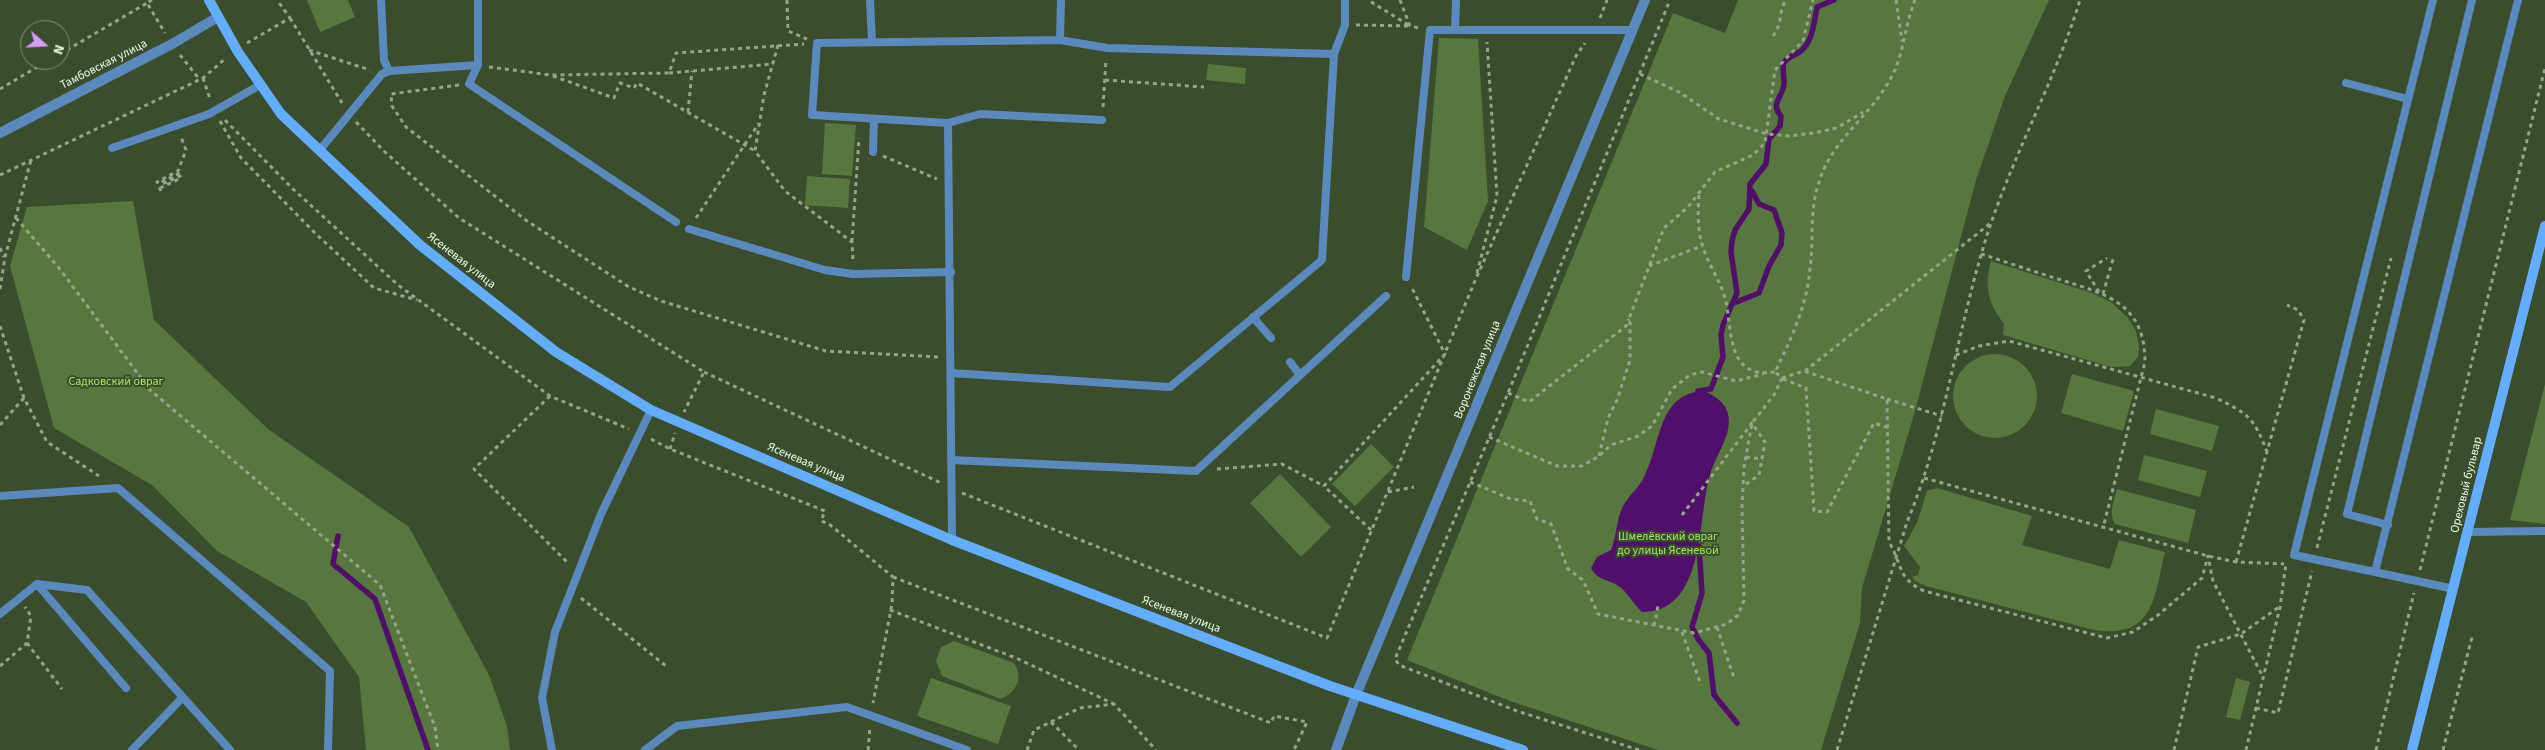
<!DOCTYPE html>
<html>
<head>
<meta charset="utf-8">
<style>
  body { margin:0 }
  #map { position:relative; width:2545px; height:750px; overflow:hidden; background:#3a4d2c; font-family:"Source Sans 3",sans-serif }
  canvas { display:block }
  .north { position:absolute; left:20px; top:20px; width:50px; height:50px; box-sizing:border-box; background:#3a4d2c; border:1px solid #829276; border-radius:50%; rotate:109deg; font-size:14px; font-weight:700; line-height:20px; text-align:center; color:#eefae6 }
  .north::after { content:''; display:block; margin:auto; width:18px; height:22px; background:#d79bf9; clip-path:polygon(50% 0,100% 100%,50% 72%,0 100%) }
</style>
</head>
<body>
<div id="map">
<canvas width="2545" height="750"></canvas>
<div class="north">N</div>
</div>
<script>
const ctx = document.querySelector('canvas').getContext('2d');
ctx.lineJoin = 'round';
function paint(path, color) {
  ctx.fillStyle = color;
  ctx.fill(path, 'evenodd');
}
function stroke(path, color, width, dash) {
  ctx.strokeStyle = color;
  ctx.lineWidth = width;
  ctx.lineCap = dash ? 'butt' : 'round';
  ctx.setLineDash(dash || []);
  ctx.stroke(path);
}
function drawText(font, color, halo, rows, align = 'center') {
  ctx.font = font + ' "Source Sans 3",sans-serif';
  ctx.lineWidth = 4;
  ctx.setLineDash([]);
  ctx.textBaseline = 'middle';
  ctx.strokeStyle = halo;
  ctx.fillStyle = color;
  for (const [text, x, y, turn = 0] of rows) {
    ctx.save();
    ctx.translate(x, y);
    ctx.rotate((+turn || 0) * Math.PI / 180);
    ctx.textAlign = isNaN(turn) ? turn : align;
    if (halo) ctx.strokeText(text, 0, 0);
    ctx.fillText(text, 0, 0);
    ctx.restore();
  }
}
paint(new Path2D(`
  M307 0H348L355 17 320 32Z
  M1738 0H2049L2005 96 1976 180 1915 411 1862 588 1860 623 1821 750H1658L1510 701 1407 660 1673 13 1725 33Z
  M1439 38 1478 39 1488 201 1467 250 1424 227Z
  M1208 64 1246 68 1245 84 1206 80Z
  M825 123 856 125 852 176 822 174Z
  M807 176 850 179 848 208 805 205Z
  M133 201 154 320 268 429 409 527 489 675 507 726 510 750H366L359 677 306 602 217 551 152 485 54 428 10 266 27 207Z
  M1991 261 2092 293 2111 302 2128 318 2136 331 2139 347 2138 357 2130 366 2111 367 2003 335 2004 324C1988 303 1984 287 1991 261Z
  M1953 396a42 42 0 1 1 84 0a42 42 0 1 1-84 0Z
  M2072 374 2134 391 2123 431 2061 413Z
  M2545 384V524L2510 520Z
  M2156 409 2219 426 2212 451 2150 434Z
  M1371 444 1394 467 1355 506 1332 484Z
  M2144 455 2207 471 2200 497 2138 480Z
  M1280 474 1331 527 1301 557 1250 503Z
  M1937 488 2032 516 2022 545 2110 569 2119 540 2165 552C2154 598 2154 639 2094 630L1926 586 1915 581 1912 577 1918 575 1920 567 1904 546 1917 523 1927 491Z
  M2117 489 2196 510 2188 543 2115 524C2108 513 2114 501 2117 489Z
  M954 641 1014 663C1024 679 1016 692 1001 699L942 676 936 661 941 647Z
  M931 678 1011 706 998 744 917 716Z
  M2236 678 2250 682 2240 720 2226 717Z`), '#58773f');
paint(new Path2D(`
  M1704 391C1715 396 1725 402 1728 414 1733 434 1715 456 1710 475 1697 518 1706 612 1642 612 1633 604 1628 592 1617 585 1607 579 1597 580 1591 568L1597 557 1611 550C1617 536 1616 520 1623 506 1629 495 1640 487 1645 475 1661 443 1658 393 1704 391Z`), '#4f0f6a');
stroke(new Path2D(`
  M1734 303 1759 293 1769 266 1781 245 1782 233 1774 210 1759 204 1752 191
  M1698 391 1711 389 1723 357 1721 335 1723 325 1737 293 1731 252 1732 241 1735 230 1749 209 1750 184 1766 164 1769 139 1780 126 1781 116C1769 103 1785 95 1784 82 1784 74 1782 70 1784 62 1789 57 1795 55 1801 51 1813 41 1814 22 1817 7L1834 0
  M338 536 333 564 375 599 428 750
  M1699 546 1702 593 1692 627 1698 639 1709 653 1714 695 1737 723`), '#4f0f6a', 5.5);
stroke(new Path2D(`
  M152 0 147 3 165 33
  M787 0 788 31 807 39
  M1400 0 1410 26 1419 28
  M1896 0 1902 41
  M290 18 342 103
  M1600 18 1607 0
  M1356 25 1410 26 1368 0
  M1773 36C1783 23 1778 12 1786 0
  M247 43 290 18 277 0
  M778 45 764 95 755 151 785 191 852 242 853 262
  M309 50 370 70
  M60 54 147 3
  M180 55 200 80
  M489 67 551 75 669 73 676 53 804 44
  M669 73 773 64
  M1640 74 1679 92 1719 119 1767 134 1790 136 1814 133 1837 128 1863 112
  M553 76 614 98 620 83 634 88 637 83 755 151
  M203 78 210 99
  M1105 80 1204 87
  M459 85 391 94 392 106 406 127 527 221 629 287 661 301 826 351 940 357
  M0 89 49 60
  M1103 107 1106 59
  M688 112 692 71
  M225 120 293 189 398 285 550 396 629 429
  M220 121 241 158 315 233 374 288 417 300
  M356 122 386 153 459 218 704 372 684 412
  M883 156 937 179
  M0 175 203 78 226 58
  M160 188 181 178 180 176 162 184 161 182 180 173 178 171
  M161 191 157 182 178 171 186 150 181 137
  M1699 195C1697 221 1698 242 1711 266 1716 277 1722 286 1725 298 1733 328 1725 380 1775 372
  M16 218 59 268 150 390 380 585 435 727 438 750
  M696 218 759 123
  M852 242 859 138
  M0 248 4 257
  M1981 254C2006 262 2032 271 2058 279 2106 294 2145 303 2145 362L2103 528
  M1649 266 1702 246
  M1477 273 1497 196 1487 42
  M0 289 5 257 31 160
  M2099 292 2086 271 2107 258
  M2103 294 2113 259
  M0 326 24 398 47 442 99 476
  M1956 355 1979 346 2009 341 2216 398C2249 414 2254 418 2267 452
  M1805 371 1992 222
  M704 372 941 483
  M1782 378 1804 371 1887 399 1889 542C1903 566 1897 578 1924 591L2107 638 2133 632 2158 615 2202 578 2208 556 2213 581 2263 677
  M1783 379 1806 388 1814 511 1827 512 1874 423 1886 427
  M1508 393 1529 402 1626 326 1629 319
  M550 396 474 469 568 563
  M1887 399 1942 416
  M0 425 24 398
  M1489 437 1557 466H1582L1599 456 1611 445 1638 436 1652 426 1672 389 1690 375 1702 372 1736 381 1763 374
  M651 439 670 449 825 511 821 521 829 524 893 577 892 604 873 703
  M670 449 675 433
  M1599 456 1608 418 1617 400 1630 360V316L1660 238 1664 228 1688 207 1715 172 1753 155 1765 143 1775 70 1803 41 1813 0
  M1746 457 1763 459
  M1217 469 1282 464 1324 486
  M1924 478 2208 556 2236 562 2284 564
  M1470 482 1511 499 1530 501 1537 519 1551 524 1568 569 1583 580 1598 614 1694 633 1727 624 1738 615 1744 600 1742 507 1744 467 1752 423 1774 395 1782 378 1775 372C1791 339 1807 306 1810 268 1814 239 1809 211 1819 182 1832 139 1872 115 1892 76 1904 53 1905 24 1915 0
  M1388 492 1414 487
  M962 493 1327 638 1474 283 1576 56 1585 43
  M1682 515 1752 423 1765 442 1759 475 1743 486
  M1371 530 1324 486 1445 354 1411 286
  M2317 548 2391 258
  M2236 562 2304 320 2298 310 2287 305
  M2420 570 2545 68
  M893 577 1271 723 1274 716 1307 722 1294 750
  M581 598 666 666
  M890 610 1016 658 1114 704
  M1654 626 1658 606
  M1717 627 1734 678
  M1682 632 1701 685
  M27 643 62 689
  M0 666 27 643 31 616 25 607
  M2256 708 2278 713 2312 571
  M1051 722 1079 750
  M868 750 870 727
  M1027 750 1034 730 1080 708 1114 704 1156 750
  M1639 750 1517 711 1399 665 1395 659 1508 393 1670 0
  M1837 750 1907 522C1943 436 1955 344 1981 255 2006 167 2053 87 2080 0
  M2174 750 2198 647 2241 634 2279 607
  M2246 750 2280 607 2286 563
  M2376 750 2414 593
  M2443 750 2472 637`), '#95a48a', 3, [4, 4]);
stroke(new Path2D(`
  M381 0 384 60 389 71
  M870 0 872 42
  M1455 30 1456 0
  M1060 40 1107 48 1334 54 1345 25V0
  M478 65 469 84 676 222
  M2346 83 2408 99
  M948 123 980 114 1102 120
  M112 148 209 114 260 85
  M319 151 382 74 389 71 478 65V0
  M873 152 874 119
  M689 229 825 270 853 274 951 272
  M1406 277 1430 30H1632
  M1253 317 1271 338
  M1290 362 1300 375
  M951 373 1170 387 1322 260 1334 54
  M952 460 1196 471 1386 296
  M0 496 118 488 330 671 328 750
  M2388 525 2347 514 2472 0
  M2468 532 2545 531
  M952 540 948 123 812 115 817 43 1060 40 1061 0
  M2375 572 2294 555 2433 0
  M37 584 126 688
  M2454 589 2375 572 2518 0
  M0 614 37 584 87 590 230 750
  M132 750 182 698
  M552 750 542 698 555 632 601 514 651 410
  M645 750 677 726 847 707 967 750`), '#5c89bd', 8);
stroke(new Path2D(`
  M0 133 172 44 218 17
  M1336 750 1356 695 1645 0`), '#5c89bd', 10);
stroke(new Path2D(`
  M209 0 238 52 281 114 420 245 556 352 651 410 952 540 1330 686 1523 750
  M2412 750 2545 226`), '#63acfe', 10);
drawText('12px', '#eefae6', '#3a4d2c', [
  ["Тамбовская улица",104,65,-27],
  ["Ясеневая улица",461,261,38],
  ["Воронежская улица",1478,370,-68],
  ["Ясеневая улица",806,463,23],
  ["Ореховый бульвар",2467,485,-76],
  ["Ясеневая улица",1181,615,21]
]);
drawText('12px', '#a1e764', '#3a4d2c', [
  ["Садковский овраг",116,382],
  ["Шмелёвский овраг",1668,537],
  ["до улицы Ясеневой",1668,551]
]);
</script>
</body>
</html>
